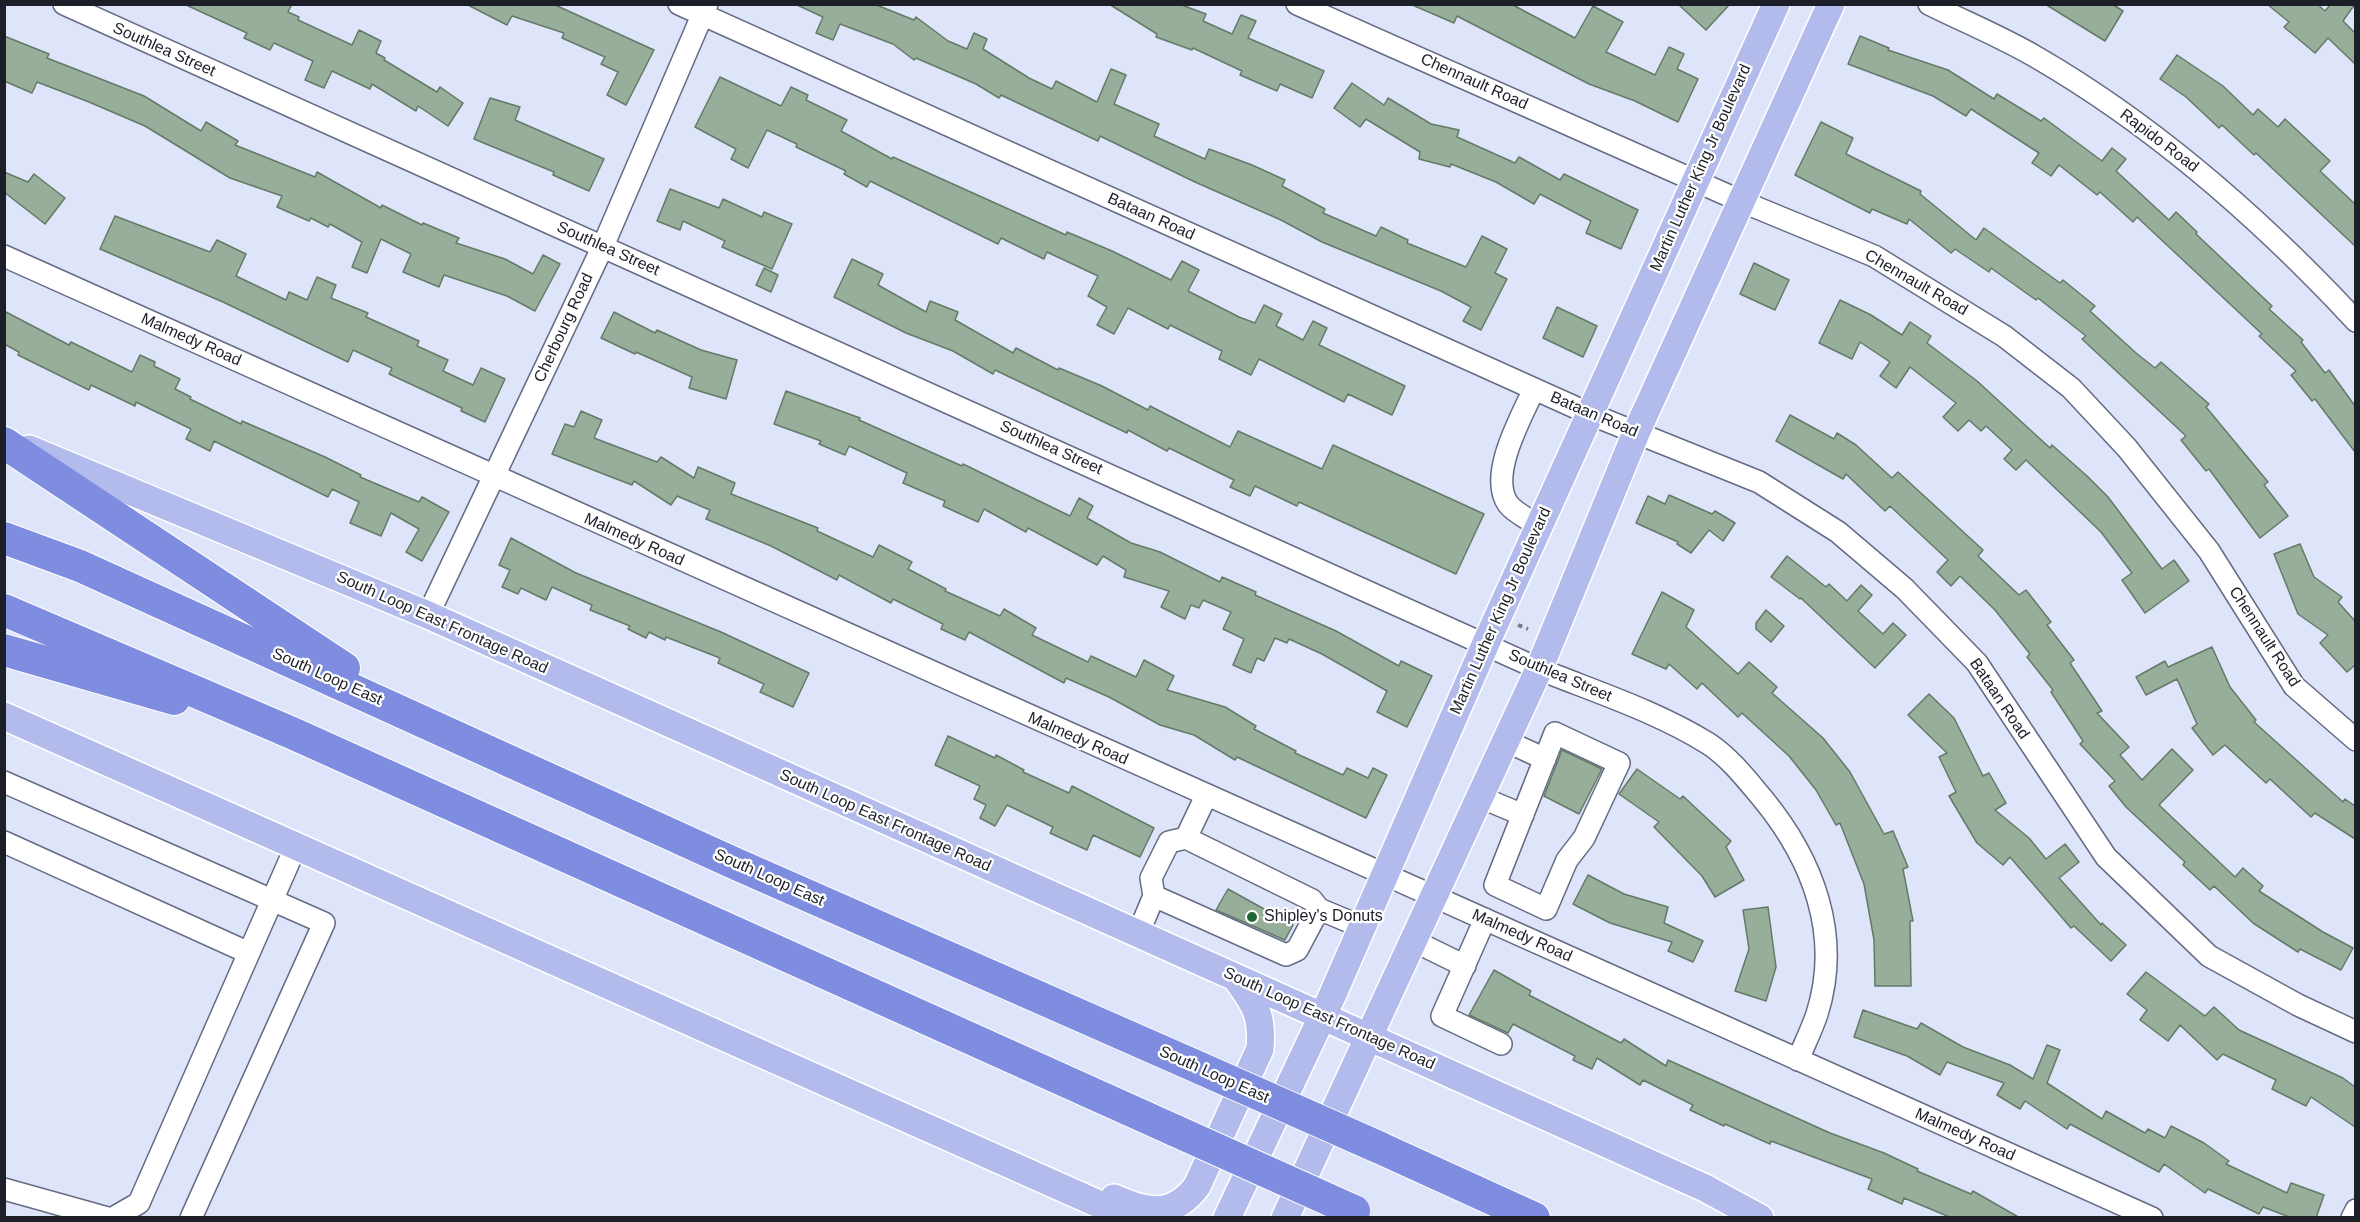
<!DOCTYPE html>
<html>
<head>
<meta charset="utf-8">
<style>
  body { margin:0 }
  #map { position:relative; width:2360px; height:1222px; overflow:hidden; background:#dee4fa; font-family:Helvetica,sans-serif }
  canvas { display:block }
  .frame { position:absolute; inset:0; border:6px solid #1c1e28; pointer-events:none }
</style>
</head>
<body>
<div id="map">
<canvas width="2360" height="1222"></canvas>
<div class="frame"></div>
</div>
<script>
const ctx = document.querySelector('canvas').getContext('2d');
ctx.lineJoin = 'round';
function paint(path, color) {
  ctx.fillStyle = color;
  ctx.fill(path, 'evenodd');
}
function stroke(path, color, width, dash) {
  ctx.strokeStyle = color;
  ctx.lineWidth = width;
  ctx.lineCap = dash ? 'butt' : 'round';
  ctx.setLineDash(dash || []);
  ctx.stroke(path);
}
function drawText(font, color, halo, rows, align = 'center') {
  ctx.font = font + ' Helvetica,sans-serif';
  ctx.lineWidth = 4.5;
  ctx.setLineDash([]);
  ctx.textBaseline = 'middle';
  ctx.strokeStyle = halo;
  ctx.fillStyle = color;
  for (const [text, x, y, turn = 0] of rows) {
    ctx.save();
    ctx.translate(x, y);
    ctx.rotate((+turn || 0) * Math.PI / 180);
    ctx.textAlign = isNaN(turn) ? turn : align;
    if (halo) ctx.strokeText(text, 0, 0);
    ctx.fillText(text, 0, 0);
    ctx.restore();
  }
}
const building = new Path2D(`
  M184 4H292L288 12 299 17 298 20 352 45 359 30 381 41 376 53 385 58 384 60 437 92 440 87 463 103 448 126 418 106 416 111 372 84 370 89 332 71 324 88 305 80 313 61 274 43 270 50 244 38 247 33Z
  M466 4H553L654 50 626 105 607 95 618 72 601 64 605 57 562 38 564 33 512 16 507 25Z
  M795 4H874L914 20 916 17 948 41 967 49 974 33 987 39 983 49 1029 78 1052 89 1056 81 1097 102 1111 69 1126 75 1114 104 1159 124 1154 136 1205 159 1209 149 1252 165 1285 180 1282 186 1325 209 1323 213 1376 236 1381 227 1408 240 1407 243 1466 267 1482 236 1507 249 1495 273 1507 279 1481 330 1463 321 1471 307 1441 291 1322 242 1281 220 1195 182 1100 136 1098 141 1001 95 999 98 976 84 916 58 914 60 893 44 840 24 833 40 816 33 823 17Z
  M1109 4H1179L1206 14 1203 21 1232 34 1241 15 1256 21 1248 38 1324 71 1312 98 1280 84 1277 91 1240 75 1242 71 1193 48 1192 50 1156 37 1157 34Z
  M1410 4H1511L1575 38 1593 6 1623 22 1606 52 1655 75 1669 47 1684 54 1677 69 1698 79 1678 122 1635 101 1589 84 1457 16 1454 23Z
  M1678 4H1730L1706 30Z
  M2045 4H2112L2123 11 2105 41Z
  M2267 4H2317L2325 11 2331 4H2355L2343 21 2355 33V64L2328 38 2315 53 2284 27 2289 22Z
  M4 36 49 54 47 58 144 96 201 131 206 122 238 141 235 145 315 177 317 172 381 208 382 205 422 225 423 223 459 238 456 243 505 259 533 274 543 255 560 264 535 311 507 296 444 275 439 287 403 272 411 254 381 239 367 273 352 267 362 242 330 224 328 227 311 218 309 221 277 207 282 196 230 178 145 126 89 102 37 82 32 93 4 81Z
  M1860 36 1889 48 1888 50 1948 70 1994 99 1997 94 2041 121 2044 118 2102 161 2112 148 2126 159 2116 171 2169 220 2176 212 2197 232 2196 234 2272 306 2269 309 2303 340 2301 342 2325 373 2329 370 2355 406V452L2315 399 2312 401 2291 375 2296 371 2259 336 2262 334 2137 217 2133 222 2100 192 2097 195 2059 165 2051 176 2032 163 2039 153 1971 109 1966 116 1933 96 1848 64Z
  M2177 55 2223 86 2253 115 2258 109 2278 127 2285 119 2330 161 2320 171 2355 204V246L2256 153 2254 155 2222 125 2219 128 2186 97 2160 79Z
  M720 77 781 106 791 87 808 95 806 100 847 120 841 131 892 159 893 157 1066 235 1067 232 1112 251 1171 280 1182 261 1199 270 1188 291 1239 317 1255 323 1264 305 1282 314 1276 326 1303 340 1313 321 1327 328 1319 345 1405 386 1392 415 1348 394 1344 402 1259 359 1251 375 1219 359 1222 351 1170 325 1168 329 1128 308 1114 334 1097 325 1107 307 1088 296 1098 276 1047 252 1044 259 1001 238 998 244 870 181 867 187 844 174 846 171 796 147 797 144 767 130 748 168 731 159 736 149 695 127Z
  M1352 83 1384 105 1388 98 1431 124 1459 130 1457 137 1515 163 1519 157 1560 180 1564 174 1638 210 1621 249 1586 233 1591 221 1540 194 1534 204 1496 182 1451 164 1450 167 1419 159 1420 152 1366 119 1360 127 1334 108Z
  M490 98 520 107 515 120 604 159 589 191 553 175 554 172 474 139Z
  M1821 122 1853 138 1846 154 1921 191 1920 194 1976 240 1984 228 2060 283 2063 280 2095 306 2090 311 2136 353 2155 368 2161 362 2209 404 2206 407 2268 482 2264 485 2288 516 2260 538 2209 469 2206 471 2181 440 2186 436 2082 339 2086 336 2038 298 2036 300 1991 268 1989 272 1955 249 1951 253 1909 219 1907 224 1872 209 1870 213 1795 175Z
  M4 172 28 182 34 174 65 198 45 224 4 192Z
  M670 189 719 208 723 199 762 217 764 212 792 224 772 269 722 247 725 241 683 221 680 230 657 221Z
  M115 216 210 252 217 240 246 254 236 276 286 300 289 292 307 300 317 277 336 285 331 298 368 313 366 317 419 341 417 346 448 360 443 371 473 385 481 368 505 379 485 422 461 411 462 408 389 374 392 368 353 350 348 362 223 302 100 249Z
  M852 259 883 274 878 285 926 312 930 301 958 312 955 320 1013 353 1016 348 1058 370 1059 368 1102 386 1148 410 1150 406 1230 447 1238 431 1322 469 1333 445 1484 514 1456 574 1299 502 1297 506 1255 486 1250 496 1230 487 1234 480 1169 448 1167 451 1128 430 1127 433 995 370 993 374 953 351 906 333 834 297Z
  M1754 263 1789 280 1775 310 1740 294Z
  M764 268 778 275 771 292 756 285Z
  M1840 300 1871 315 1902 335 1910 322 1931 336 1927 343 1977 381 2050 448 2052 445 2087 476 2108 497 2162 569 2174 560 2189 581 2145 613 2122 580 2132 573 2101 532 2026 460 2016 470 2004 459 2012 450 1986 426 1981 431 1969 420 1958 431 1943 417 1956 403 1910 367 1896 388 1880 376 1890 362 1860 342 1852 359 1819 343Z
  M1557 307 1597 326 1583 357 1543 338Z
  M4 311 69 345 71 342 132 372 140 355 155 362 154 366 180 379 175 389 191 397 190 399 241 424 242 421 325 457 361 475 360 477 419 502 422 497 449 512 422 561 406 552 419 529 391 513 381 536 350 523 359 502 332 489 328 497 214 441 210 451 186 439 191 429 136 402 135 406 91 385 89 390 18 355 19 352 4 344Z
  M614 312 655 333 657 330 701 350 737 360 726 399 689 388 692 377 636 352 635 354 601 338Z
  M786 391 860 418 859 420 962 466 963 464 1070 516 1079 498 1093 506 1087 518 1131 543 1160 552 1220 582 1222 577 1256 592 1255 595 1336 631 1399 666 1401 661 1432 676 1407 727 1377 712 1387 691 1322 654 1289 639 1287 643 1275 638 1264 661 1257 658 1251 673 1233 665 1244 639 1223 629 1231 612 1203 600 1199 608 1191 605 1185 619 1161 607 1169 591 1124 577 1126 570 1103 556 1097 565 1028 528 1026 532 984 509 978 522 943 506 945 501 903 483 907 473 849 446 845 455 819 444 821 441 774 424Z
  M581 411 602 420 594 438 657 462 661 457 694 478 698 467 735 483 731 494 818 528 817 531 873 557 879 545 912 562 908 569 946 589 945 591 1000 616 1004 609 1036 628 1032 635 1088 662 1091 656 1136 677 1144 660 1174 676 1167 690 1225 707 1256 726 1254 729 1296 751 1295 753 1343 775 1347 768 1368 778 1373 768 1387 775 1366 818 1237 757 1235 760 1194 735 1160 725 1109 697 1066 678 1064 683 969 632 965 640 941 629 943 624 893 599 891 603 839 575 837 580 771 546 706 519 710 510 677 496 671 505 634 481 632 485 552 454 565 424 574 427Z
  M1790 415 1834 439 1837 433 1856 445 1892 478 1898 472 1983 550 1978 556 2019 595 2026 590 2051 622 2047 625 2074 660 2070 663 2102 711 2097 713 2129 747 2120 755 2142 780 2172 749 2193 770 2159 805 2235 877 2243 868 2263 886 2259 891 2323 932 2353 948 2341 970 2300 949 2298 952 2253 923 2214 886 2210 890 2183 865 2185 862 2126 807 2109 786 2115 781 2080 744 2083 741 2051 692 2053 690 2027 657 2030 654 1995 610 1960 576 1951 586 1937 572 1948 560 1890 506 1885 511 1846 474 1843 479 1776 441Z
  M1669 495 1712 514 1715 511 1735 523 1723 541 1709 530 1691 553 1677 544 1678 542 1636 523 1648 496 1665 504Z
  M511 538 576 573 721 632 809 673 793 707 760 692 764 684 718 663 720 658 666 637 665 640 649 632 646 638 628 629 630 626 590 610 592 605 552 587 546 600 521 588 518 594 502 587 510 570 499 565Z
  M2300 544 2314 577 2342 597 2338 602 2355 621V665L2347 672 2320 643 2328 635 2298 614 2274 554Z
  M1787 556 1826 587 1829 584 1847 601 1861 585 1872 595 1858 611 1883 634 1893 623 1906 635 1875 668 1801 598 1800 599 1771 577Z
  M1662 592 1694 610 1686 627 1738 674 1749 662 1777 687 1772 693 1823 738 1850 772 1884 834 1893 831 1908 867 1903 869 1913 921H1910L1911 986H1875L1874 940 1864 884 1840 823 1836 825 1816 790 1789 756 1742 713 1738 717 1702 683 1697 689 1669 664 1666 669 1632 654Z
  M1766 610 1784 626 1771 642 1756 629V623Z
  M2212 647 2230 687 2256 720 2254 722 2343 802 2345 799 2355 806V839L2315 813 2311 817 2270 779 2266 783 2225 745 2213 755 2192 728 2197 724 2177 679 2146 695 2136 677 2165 661 2168 667Z
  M1929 694 1954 718 1983 776 1989 773 2006 803 1995 810 2029 838 2046 859 2065 844 2079 862 2059 878 2101 925 2102 923 2126 945 2111 961 2074 926 2071 928 2010 857 2003 865 1977 843 1949 796 1956 792 1939 757 1947 753 1908 715Z
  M948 736 995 758 996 755 1024 770 1023 772 1069 793 1072 786 1154 828 1140 857 1093 835 1087 850 1050 833 1053 827 1007 805 995 826 980 818 986 805 974 799 980 786 935 765Z
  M1562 750 1602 769 1579 814 1544 796Z
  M1637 769 1680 799 1683 796 1731 841 1726 847 1744 880 1715 897 1702 876 1654 827 1659 822 1619 794Z
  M1588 875 1624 894 1668 907 1664 923 1703 941 1693 962 1668 951 1672 942 1610 923 1573 904Z
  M1228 889 1293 925 1285 940 1216 910Z
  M1768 907 1776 967 1766 1001 1735 991 1749 949 1743 910Z
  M1494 970 1531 991 1529 995 1621 1043 1624 1039 1666 1066 1668 1060 1830 1133 1884 1153 1918 1169 1917 1171 1971 1194 1973 1191 2020 1218H1952L1904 1198 1902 1204 1868 1189 1872 1179 1771 1141 1770 1144 1725 1124 1724 1126 1690 1110 1693 1105 1643 1080 1640 1085 1597 1058 1592 1069 1573 1060 1575 1056 1513 1024 1508 1033 1469 1015Z
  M2146 972 2205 1016 2214 1007 2239 1030 2343 1078 2355 1087V1127L2311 1097 2306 1106 2272 1089 2276 1080 2223 1054 2217 1060 2180 1025 2168 1041 2140 1020 2147 1010 2127 994Z
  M1863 1010 1917 1029 1921 1023 1963 1047 2010 1065 2033 1079 2047 1045 2060 1050 2047 1083 2102 1119 2106 1111 2145 1133 2148 1129 2165 1138 2171 1126 2204 1143 2229 1161 2226 1164 2287 1193 2291 1183 2324 1195 2316 1218H2292L2263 1207 2259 1214 2208 1189 2205 1193 2164 1164 2159 1172 2070 1124 2067 1129 2025 1101 2020 1109 1997 1095 2004 1083 1947 1062 1940 1075 1907 1056 1854 1037Z`);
paint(building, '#97af9a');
stroke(building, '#647a67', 1.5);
const minor = new Path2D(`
  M64 4 1539 669C1596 692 1656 711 1709 744 1730 758 1747 780 1763 799 1813 860 1842 935 1817 1014 1812 1029 1804 1045 1798 1060
  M679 4 1590 414 1759 482 1838 532 1905 589 1977 663 2106 857 2209 956 2298 1005 2356 1032
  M1297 4 1743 202 1874 256 2004 336 2071 388 2127 448 2209 551 2294 686 2356 740
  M1929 4C1965 22 2002 37 2036 57 2157 127 2261 219 2356 321
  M4 256 2152 1218
  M1534 389C1521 418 1488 475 1508 504 1515 513 1530 520 1539 526
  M428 615 603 246 707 4
  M1555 733 1619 763 1584 838 1567 860 1546 909 1495 885Z
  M1506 741 1545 759
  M4 782 324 923 191 1218
  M1480 797 1523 815
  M1186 838 1312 900 1319 909
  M4 842 249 953
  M1154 896 1286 955 1297 950 1319 909 1362 927
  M1485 919 1442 1016 1501 1044
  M1138 934 1154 896 1151 878 1169 842 1186 838 1206 796
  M1414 941 1465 966
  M4 1189 108 1218
  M113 1218 139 1203 296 846
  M2352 1218 2356 1210`);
const major = new Path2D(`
  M29 449 428 615 1705 1188 1760 1218
  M4 716 1130 1218
  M1114 1198C1147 1213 1173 1218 1197 1186L1260 1049C1263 1015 1255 1004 1236 978
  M1227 1218 1332 996 1486 643 1776 4
  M1285 1218 1539 669 1636 433 1831 4`);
const highway = new Path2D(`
  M4 443 344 668
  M4 538 80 566 736 864 1202 1069
  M4 610 292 733 1176 1131
  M4 650 174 699
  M1378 1147 1534 1218`);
stroke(minor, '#656b83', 24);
stroke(major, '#fff', 30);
stroke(highway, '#fff', 34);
stroke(new Path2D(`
  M1518 625 1528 629`), '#757989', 4, [4.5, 4.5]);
stroke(minor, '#fff', 21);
stroke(major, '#b2bbec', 27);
stroke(highway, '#7e8de0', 32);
const highwayBridge = new Path2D(`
  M1202 1069 1378 1147
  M1176 1131 1354 1211`);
stroke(highwayBridge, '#fff', 34, []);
stroke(highwayBridge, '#7e8de0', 32);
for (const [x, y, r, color] of [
  [1252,917,6,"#216632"]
]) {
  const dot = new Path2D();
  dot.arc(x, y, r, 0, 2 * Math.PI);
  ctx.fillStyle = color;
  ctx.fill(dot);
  stroke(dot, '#fff', 2);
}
drawText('16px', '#1c1e28', '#fff', [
  ["Southlea Street",164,50,24],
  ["Chennault Road",1474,82,24],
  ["Rapido Road",2159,141,37],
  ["Martin Luther King Jr Boulevard",1701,168,-66],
  ["Bataan Road",1151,217,24],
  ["Southlea Street",608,249,24],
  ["Chennault Road",1916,283,30],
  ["Cherbourg Road",564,328,-65],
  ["Malmedy Road",191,340,24],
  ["Bataan Road",1594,415,23],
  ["Southlea Street",1051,448,24],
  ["Malmedy Road",634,540,24],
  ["Martin Luther King Jr Boulevard",1501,611,-66],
  ["South Loop East Frontage Road",442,623,24],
  ["Chennault Road",2264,637,57],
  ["Southlea Street",1560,676,23],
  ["South Loop East",327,677,24],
  ["Bataan Road",1999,699,56],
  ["Malmedy Road",1078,739,24],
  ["South Loop East Frontage Road",885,821,24],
  ["South Loop East",769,878,24],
  ["Malmedy Road",1522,936,24],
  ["South Loop East Frontage Road",1329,1019,24],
  ["South Loop East",1214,1075,24],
  ["Malmedy Road",1965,1135,24]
]);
drawText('16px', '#1c1e28', '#fff', [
  ["Shipley's Donuts",1264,917]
], 'left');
</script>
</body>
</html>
